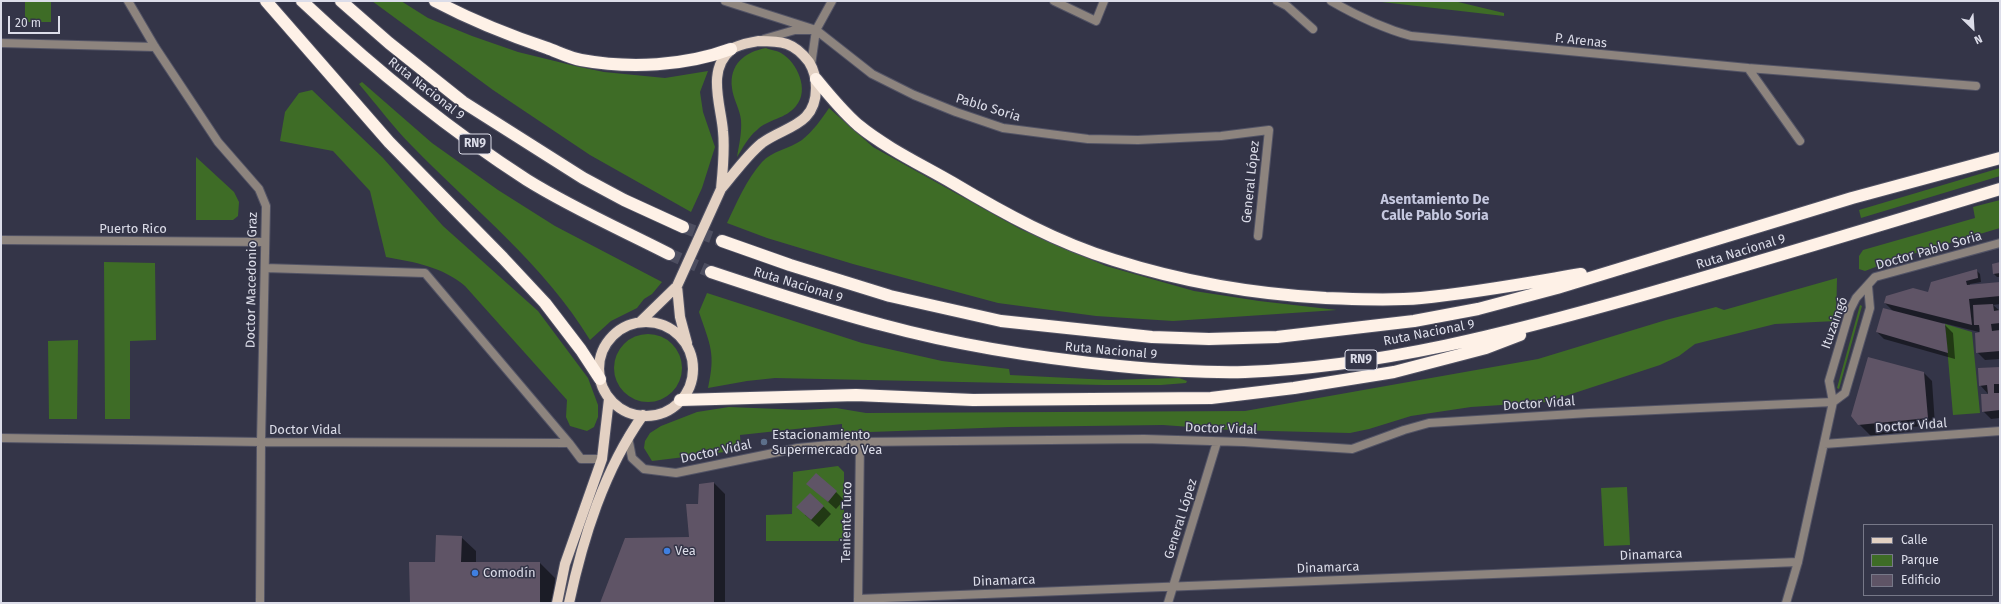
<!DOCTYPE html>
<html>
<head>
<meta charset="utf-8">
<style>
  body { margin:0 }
  #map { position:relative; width:2001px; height:604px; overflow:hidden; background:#343548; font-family:"Fira Sans",sans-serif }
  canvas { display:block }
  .frame { position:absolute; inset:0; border:2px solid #dcdde9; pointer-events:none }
  .legend { position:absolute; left:1863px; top:524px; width:130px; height:72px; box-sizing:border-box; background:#343548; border:1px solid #777888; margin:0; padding:5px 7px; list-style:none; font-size:12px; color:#dcdde9 }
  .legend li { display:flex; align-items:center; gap:8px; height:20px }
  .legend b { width:20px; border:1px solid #777888 }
  .north { position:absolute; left:1953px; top:8px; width:40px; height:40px; -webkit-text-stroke:3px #343548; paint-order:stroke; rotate:155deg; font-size:11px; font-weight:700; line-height:16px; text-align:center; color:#dcdde9 }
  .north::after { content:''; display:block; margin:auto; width:14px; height:18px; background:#dcdde9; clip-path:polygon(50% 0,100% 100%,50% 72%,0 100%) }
  .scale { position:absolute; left:8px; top:16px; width:52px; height:18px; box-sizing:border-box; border:2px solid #dcdde9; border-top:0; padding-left:5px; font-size:12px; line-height:14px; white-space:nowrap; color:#dcdde9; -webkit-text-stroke:3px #343548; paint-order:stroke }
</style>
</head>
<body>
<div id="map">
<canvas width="2001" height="604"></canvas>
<div class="frame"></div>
<ul class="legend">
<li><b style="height:5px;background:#e3d1c3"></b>Calle</li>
<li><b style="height:11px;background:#3e6c26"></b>Parque</li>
<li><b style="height:11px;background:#5f5466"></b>Edificio</li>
</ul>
<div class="north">N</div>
<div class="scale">20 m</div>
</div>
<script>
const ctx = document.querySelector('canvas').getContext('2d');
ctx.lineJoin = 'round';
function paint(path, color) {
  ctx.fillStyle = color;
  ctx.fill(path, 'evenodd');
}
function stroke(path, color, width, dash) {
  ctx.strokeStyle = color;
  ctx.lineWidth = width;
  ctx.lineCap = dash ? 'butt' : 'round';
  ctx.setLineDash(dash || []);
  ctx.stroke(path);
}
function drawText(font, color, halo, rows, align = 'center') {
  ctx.font = font + ' "Fira Sans",sans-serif';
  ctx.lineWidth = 3;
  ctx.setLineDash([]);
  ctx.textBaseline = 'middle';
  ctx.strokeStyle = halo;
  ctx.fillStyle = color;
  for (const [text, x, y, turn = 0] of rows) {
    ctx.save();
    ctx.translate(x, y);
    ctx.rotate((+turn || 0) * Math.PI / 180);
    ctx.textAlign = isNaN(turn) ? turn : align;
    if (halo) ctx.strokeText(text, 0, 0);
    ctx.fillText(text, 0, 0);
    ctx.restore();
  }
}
paint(new Path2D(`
  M25 1H51V22H25Z
  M372 1H401L428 18 472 36 518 52 575 66 604 72 665 78 708 71 700 92 703 112 715 147 702 188 691 212 590 155 493 90Z
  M1373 1H1454L1504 13V16Z
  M766 48C770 50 776 50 781 53 797 62 810 90 796 106 786 119 768 119 757 130 748 137 743 148 737 157 739 145 742 133 741 120 740 109 733 99 732 88 729 64 745 52 766 48Z
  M362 82 432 143 498 190 555 226 662 282 652 294 644 299 637 308 611 321 590 340C545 265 473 209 412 146 393 127 377 105 359 84Z
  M312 90 383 158 443 226 538 311 588 378 598 405V417L594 427 587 431 570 426 566 417 567 400 465 286C443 267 414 262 386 257L370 191 333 151 280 141 285 112 299 93Z
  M829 108 873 147 1020 229 1106 266 1194 291 1259 301 1337 310 1173 321 1096 316 998 303 853 264 767 238 727 223C737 202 746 180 762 162 772 151 789 149 802 140 813 131 821 120 829 108Z
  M196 157 234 192 239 202 238 216 233 220H196Z
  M2000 168V176L1861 218 1859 210Z
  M2000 200V228L1899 258 1865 271 1859 269V256L1863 250 1975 218 1973 207Z
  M104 262 155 263 156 340 130 341V419H105Z
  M1837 278 1836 321 1775 324 1695 344 1679 356 1660 365 1547 402 1471 407 1411 416 1369 429 1350 433 1232 430 1163 425 1010 427 842 433V424L740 435 741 450 652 461 644 448 645 441 650 433 661 426 697 412 729 407 803 410 836 408 866 413 1245 411 1538 359 1666 320 1716 307 1724 310Z
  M707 293 862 343 942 361 1009 369 1010 375 1109 380 1179 378 1187 381 1186 383 1161 385H1103L775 378 747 381 708 388C716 353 710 345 699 312Z
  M1860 305 1862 306 1839 389 1837 388Z
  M1945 324 1972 332 1980 413 1953 415Z
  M614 368a34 34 0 1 1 68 0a34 34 0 1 1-68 0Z
  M78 340 77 419H49L48 341Z
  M838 466 844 472V541H766V515L792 514 793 472Z
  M1627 487 1630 545 1604 546 1601 488Z`), '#3e6c26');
paint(new Path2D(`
  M2000 263V277H1997L1994 274Z
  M1976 270 1980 274 1981 282 1970 284V286L2000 283V304L1993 305 2000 311V359L1985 360 1977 352 1981 333 1979 329V332L1943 323 1953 333 1955 359 1884 339 1877 332 1894 312 1885 303 1928 293Z
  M2000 368V418L1991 419 1983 411 1989 395 1980 385Z
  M1924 373 1932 381 1935 425 1912 427 1913 431 1871 436 1859 424Z
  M714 483 725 494V603H601L690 538 699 504Z
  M808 484 836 492 844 500 836 509Z
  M823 506 831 514 819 527 805 515Z
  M461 537 476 551V563H540L555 578 554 603H411L436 563Z`), '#0007');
paint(new Path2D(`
  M2000 262V273L1993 274 1992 264Z
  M1977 269 1978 278 1966 281 1967 285 2000 282V296L1969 299 1972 325 1884 303 1886 296 1913 288 1928 292 1931 282Z
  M1993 304 1994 311 2000 310V323L1991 324 1992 331 2000 330V351L1976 353 1975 333 1980 332 1979 325H1974L1973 305Z
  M1883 308 1945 324 1948 353 1876 332Z
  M1868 357 1924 372 1928 418 1858 425 1851 416Z
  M2000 367V384H1994V393H2000V410L1982 412 1981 394H1988L1987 385 1979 386 1978 368Z
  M816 473 837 491 828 502 806 484Z
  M714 482V603H600L625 538 689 537 686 504H698L699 484Z
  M810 493 824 506 811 520 796 507Z
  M436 535 462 536 461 562H540V603H410L409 562H435Z`), '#5f5466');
stroke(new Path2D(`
  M683 227 722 241
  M669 254 711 272`), '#4d4e60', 12, [12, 6]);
const street = new Path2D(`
  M128 1 155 47 218 142 259 189 266 206 261 442 260 603
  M725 1 816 30 872 74 914 95 956 112 1003 128 1088 139 1138 140 1221 136 1269 130 1258 236
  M1054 1 1096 21 1104 1
  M1277 1 1287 6 1313 29
  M1331 1C1357 16 1382 28 1411 36L1748 68 1800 141
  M764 39 795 30H811
  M1 43 155 47
  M811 65 816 30 832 1
  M1748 68 1976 86
  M1 240 265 242
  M265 268 425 273 569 443
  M1833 402 1845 393 1870 308 1868 286
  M628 437 632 458 644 469 676 473 798 448 860 442 1144 439 1244 442 1352 449 1404 430 1429 423 1589 413 1833 402
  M1 438 261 442 569 443 581 459H602
  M1824 444 2000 431
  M858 599 1798 562
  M858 603 860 442
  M1168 603 1217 442
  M1786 603 1798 562 1833 402 1829 381 1850 310 1856 298 1875 277 2000 243`);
const primary = new Path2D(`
  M758 41C782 41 794 42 809 62 814 70 816 79 816 88 816 126 785 126 762 143 746 156 734 174 721 189 723 169 725 150 723 131 721 105 706 69 732 49 739 44 750 43 758 41Z
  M677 286 680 317 687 343
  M640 322 677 286
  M599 369a47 47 0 1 1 94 0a47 47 0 1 1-94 0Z
  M557 603 565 564 602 459 609 399
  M569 603C583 538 604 470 643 415`);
const highway = new Path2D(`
  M266 1 389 142 503 258 545 303 581 350 600 379
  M302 1C372 67 446 128 527 180 572 208 622 230 669 254
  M341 1 389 43 463 102 583 178 624 200 683 227
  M435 1C471 20 508 35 547 48 558 52 570 58 581 60 630 69 685 66 731 49
  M816 79C829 95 842 111 858 125 886 148 922 165 953 183 1003 213 1058 243 1114 260 1183 282 1253 294 1326 298 1357 299 1389 301 1421 298 1475 293 1528 283 1581 274
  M722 241 790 265 890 296 1001 321 1152 337 1209 339 1277 337 1414 321 1478 309 1557 288 1852 198 2000 158
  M711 272C768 291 825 310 883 325 960 346 1039 358 1119 366 1161 370 1203 373 1245 372 1380 367 1513 332 1643 295 1762 261 1881 225 2000 189
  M680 400 856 395 973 400 1211 398 1294 388 1394 372 1486 348 1520 335`);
stroke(street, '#525365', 10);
stroke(primary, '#525365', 12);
stroke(highway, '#525365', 14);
stroke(street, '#8d847e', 8);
stroke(primary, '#e3d1c3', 10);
stroke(highway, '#fef1e7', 12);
const primaryBridge = new Path2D(`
  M677 286 721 189`);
stroke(primaryBridge, '#525365', 12, []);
stroke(primaryBridge, '#e3d1c3', 10);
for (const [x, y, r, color] of [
  [764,442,4,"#5c6f8a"],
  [667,551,4,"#3f7fe0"],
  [475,573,4,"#3f7fe0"]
]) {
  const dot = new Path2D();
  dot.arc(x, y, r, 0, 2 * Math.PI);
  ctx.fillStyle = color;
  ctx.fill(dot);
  stroke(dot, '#343548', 1.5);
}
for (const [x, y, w] of [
  [475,144,32],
  [1361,360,32]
]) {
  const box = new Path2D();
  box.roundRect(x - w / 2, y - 10, w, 20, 3);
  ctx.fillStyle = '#343548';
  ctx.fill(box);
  stroke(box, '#dcdde9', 1);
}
drawText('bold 12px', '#dcdde9', null, [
  ["RN9",475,144],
  ["RN9",1361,360]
]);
drawText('13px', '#dcdde9', '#343548', [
  ["P. Arenas",1581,41,6],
  ["Ruta Nacional 9",426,89,38],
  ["Pablo Soria",988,108,17],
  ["General López",1251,182,-84],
  ["Puerto Rico",133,229],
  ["Doctor Pablo Soria",1929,251,-16],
  ["Ruta Nacional 9",1741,252,-17],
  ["Doctor Macedonio Graz",252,280,-89],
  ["Ruta Nacional 9",798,285,17],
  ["Ituzaingó",1835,323,-70],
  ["Ruta Nacional 9",1429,333,-11],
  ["Ruta Nacional 9",1111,351,5],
  ["Doctor Vidal",1539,404,-4],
  ["Doctor Vidal",1911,426,-4],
  ["Doctor Vidal",1221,429,2],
  ["Doctor Vidal",305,430],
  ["Doctor Vidal",716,452,-12],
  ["General López",1181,519,-73],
  ["Teniente Tuco",847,522,-89],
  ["Dinamarca",1651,555,-2],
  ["Dinamarca",1328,568,-2],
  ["Dinamarca",1004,581,-2]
]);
drawText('13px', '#dcdde9', '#343548', [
  ["Estacionamiento",772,435],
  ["Supermercado Vea",772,450],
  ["Vea",675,551],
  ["Comodín",483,573]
], 'left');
drawText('bold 14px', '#c5c8df', '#343548', [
  ["Asentamiento De",1435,200],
  ["Calle Pablo Soria",1435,216]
]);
</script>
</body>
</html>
